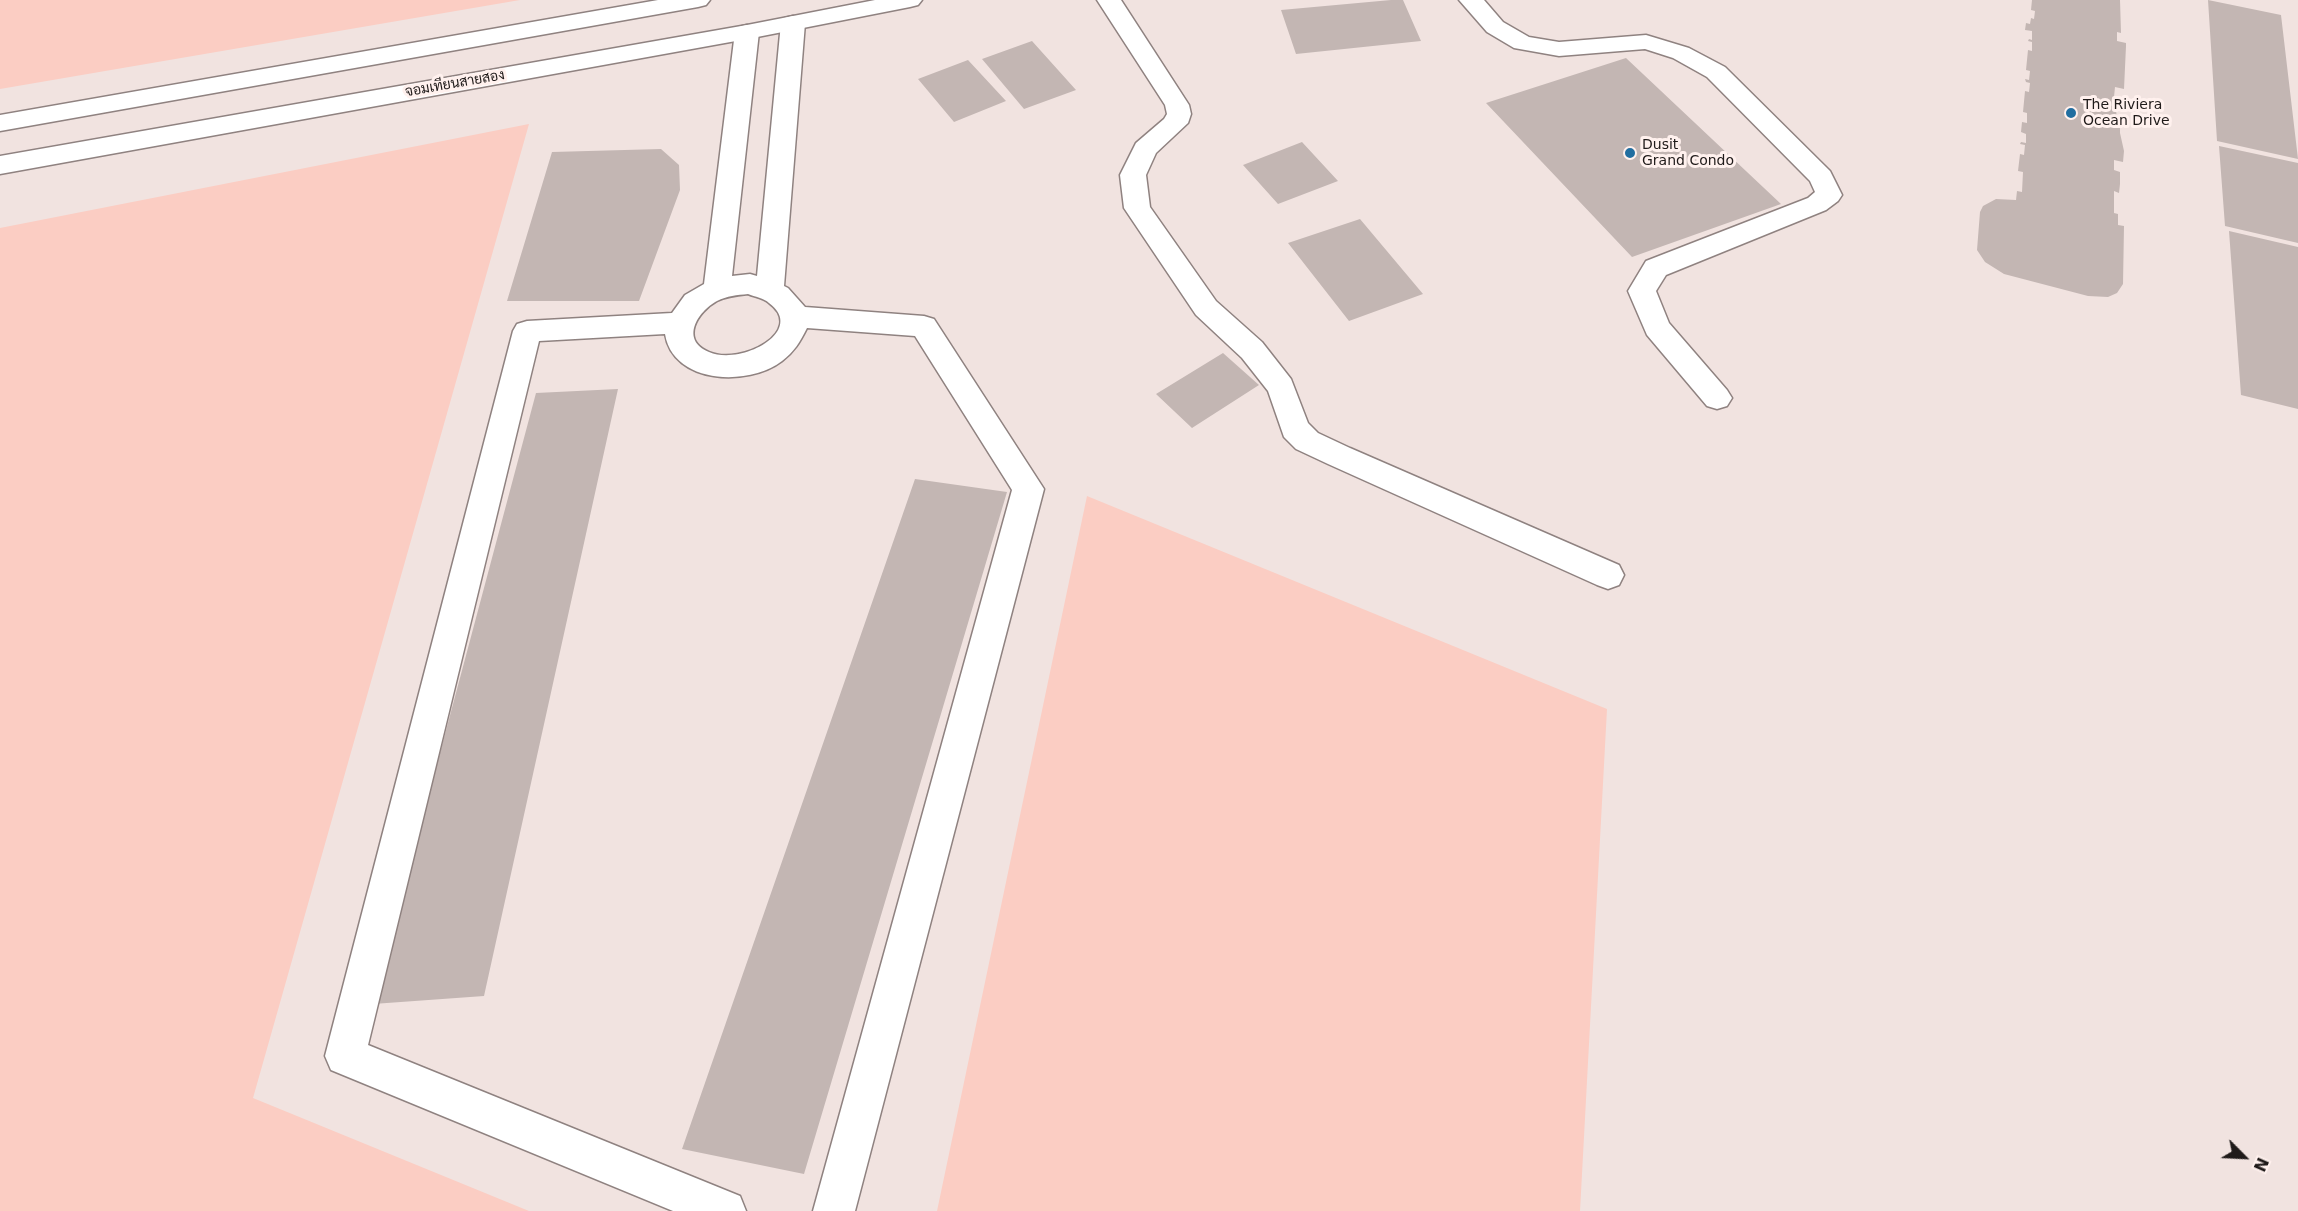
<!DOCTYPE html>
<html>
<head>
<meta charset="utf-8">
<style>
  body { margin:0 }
  #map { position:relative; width:2298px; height:1211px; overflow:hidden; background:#f1e3e0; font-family:"DejaVu Sans",sans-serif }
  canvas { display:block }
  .north { position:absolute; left:2214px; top:1127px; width:60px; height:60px; -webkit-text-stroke:4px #fff1ee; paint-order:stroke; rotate:114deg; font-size:16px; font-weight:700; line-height:24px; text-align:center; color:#1f1a19 }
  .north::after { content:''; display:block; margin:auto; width:21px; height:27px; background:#1f1a19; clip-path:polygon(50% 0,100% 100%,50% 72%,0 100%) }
</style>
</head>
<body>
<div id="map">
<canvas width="2298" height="1211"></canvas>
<div class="north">N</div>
</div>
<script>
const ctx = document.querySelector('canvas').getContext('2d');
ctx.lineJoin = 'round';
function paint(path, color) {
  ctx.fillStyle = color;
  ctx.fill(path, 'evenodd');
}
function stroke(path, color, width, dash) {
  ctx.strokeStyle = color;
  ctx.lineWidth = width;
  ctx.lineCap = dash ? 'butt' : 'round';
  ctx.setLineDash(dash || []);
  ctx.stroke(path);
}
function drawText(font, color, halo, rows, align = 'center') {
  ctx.font = font + ' "DejaVu Sans",Sarabun,sans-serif';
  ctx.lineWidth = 6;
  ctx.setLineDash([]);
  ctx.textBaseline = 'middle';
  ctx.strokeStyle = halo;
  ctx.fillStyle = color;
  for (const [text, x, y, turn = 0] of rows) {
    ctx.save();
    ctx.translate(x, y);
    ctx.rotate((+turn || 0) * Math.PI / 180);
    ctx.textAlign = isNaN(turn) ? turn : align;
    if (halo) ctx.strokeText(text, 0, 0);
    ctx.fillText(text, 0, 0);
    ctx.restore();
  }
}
paint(new Path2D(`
  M0 0H520L0 89Z
  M529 124 253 1098 529 1211H0V228Z
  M1087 496 1607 709 1580 1211H937Z`), '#fbcdc3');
paint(new Path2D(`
  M1391 0H1403L1421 41 1296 54 1281 10Z
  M2032 0H2120L2121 33 2117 32V41L2126 43V46L2124 89 2115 87 2114 97 2121 98V110H2116L2117 119 2124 121V128L2120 127V133L2124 151 2123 162 2114 160V170L2120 172V184L2119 193 2114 191V213L2118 214V225L2124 226 2123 284 2117 293 2108 297 2088 296 2004 274 1985 262 1977 250 1980 212 1983 206 1996 199 2016 200 2017 191 2022 192 2023 172 2018 171 2020 154 2024 155 2025 145 2020 144 2021 142 2026 143V134L2021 132 2022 122 2027 123V113L2023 112 2025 91 2029 92 2030 83 2026 82 2025 79 2029 80 2030 71 2026 70 2028 50 2032 51V42L2028 41 2029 39 2032 40V31L2025 30 2026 23 2030 24 2031 18 2034 19 2035 11 2031 10Z
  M2208 0 2281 15 2298 159 2217 141Z
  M1032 41 1076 90 1024 109 982 59Z
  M1626 58 1781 204 1632 257 1486 103Z
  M968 60 1006 101 954 122 918 79Z
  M1302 142 1338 181 1278 204 1243 165Z
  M2219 146 2298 163V243L2225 226Z
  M661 149 679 165 680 190 639 301H507L552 152Z
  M1360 219 1423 294 1349 321 1288 243Z
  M2229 231 2298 247V409L2241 395Z
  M1223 353 1259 385 1192 428 1156 394Z
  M618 389 484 996 373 1004 536 393Z
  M915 479 1007 492 804 1174 682 1149Z`), '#c3b6b3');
const street = new Path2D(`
  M1097 0H1121L1189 105 1191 114 1188 123 1156 153 1146 175 1150 207 1216 301 1262 342 1291 379 1308 423 1318 433 1350 448 1619 565 1624 575 1619 585 1608 589 1597 585 1328 464 1296 449 1284 437 1268 391 1242 358 1196 315 1124 208 1120 175 1136 143 1164 119 1167 114 1165 105Z
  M1459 0H1484L1503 22 1529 37 1559 42 1646 35 1689 48 1725 67 1830 171 1842 195 1838 201 1826 210 1666 275 1656 291 1669 323 1727 390 1732 398 1727 406 1717 409 1707 406 1647 335 1628 291 1646 261 1808 198 1815 192 1810 181 1707 77 1673 58 1645 49 1559 56 1514 48 1487 32Z
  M793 16 801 18 805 23 784 286 788 288 805 307 924 316 934 319 1044 489 855 1211H813L1012 490 915 336 807 328C800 342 794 352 782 361 748 387 673 384 665 334L539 341 368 1045 740 1196 746 1211H673L331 1070 325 1056 513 331 517 324 527 321 672 313 685 295 704 284 735 32 739 27 747 25 755 27 759 32 732 276 750 274 757 276 781 23 785 18ZM748 294C755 297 764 298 769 303 807 331 741 366 709 352 680 340 697 312 717 301 727 296 737 295 748 294Z`);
const secondary = new Path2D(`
  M658 0H710L706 5 698 7 0 131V115Z
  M875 0H922L918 5 910 7 747 39 0 174V156L747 25Z`);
stroke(street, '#8f8280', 3);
stroke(secondary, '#8f8280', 3);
paint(street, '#fff');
paint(secondary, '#fff');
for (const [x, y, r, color] of [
  [2071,113,6,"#216ea0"],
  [1630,153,6,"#216ea0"]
]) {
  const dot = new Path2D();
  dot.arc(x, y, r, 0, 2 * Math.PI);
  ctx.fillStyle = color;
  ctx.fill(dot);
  stroke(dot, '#fff1ee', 2);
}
drawText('14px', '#1f1a19', '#fff1ee', [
  ["จอมเทียนสายสอง",455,84,-10]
]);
drawText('14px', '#1f1a19', '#fff1ee', [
  ["The Riviera",2083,105],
  ["Ocean Drive",2083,121],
  ["Dusit",1642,145],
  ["Grand Condo",1642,161]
], 'left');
</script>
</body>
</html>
